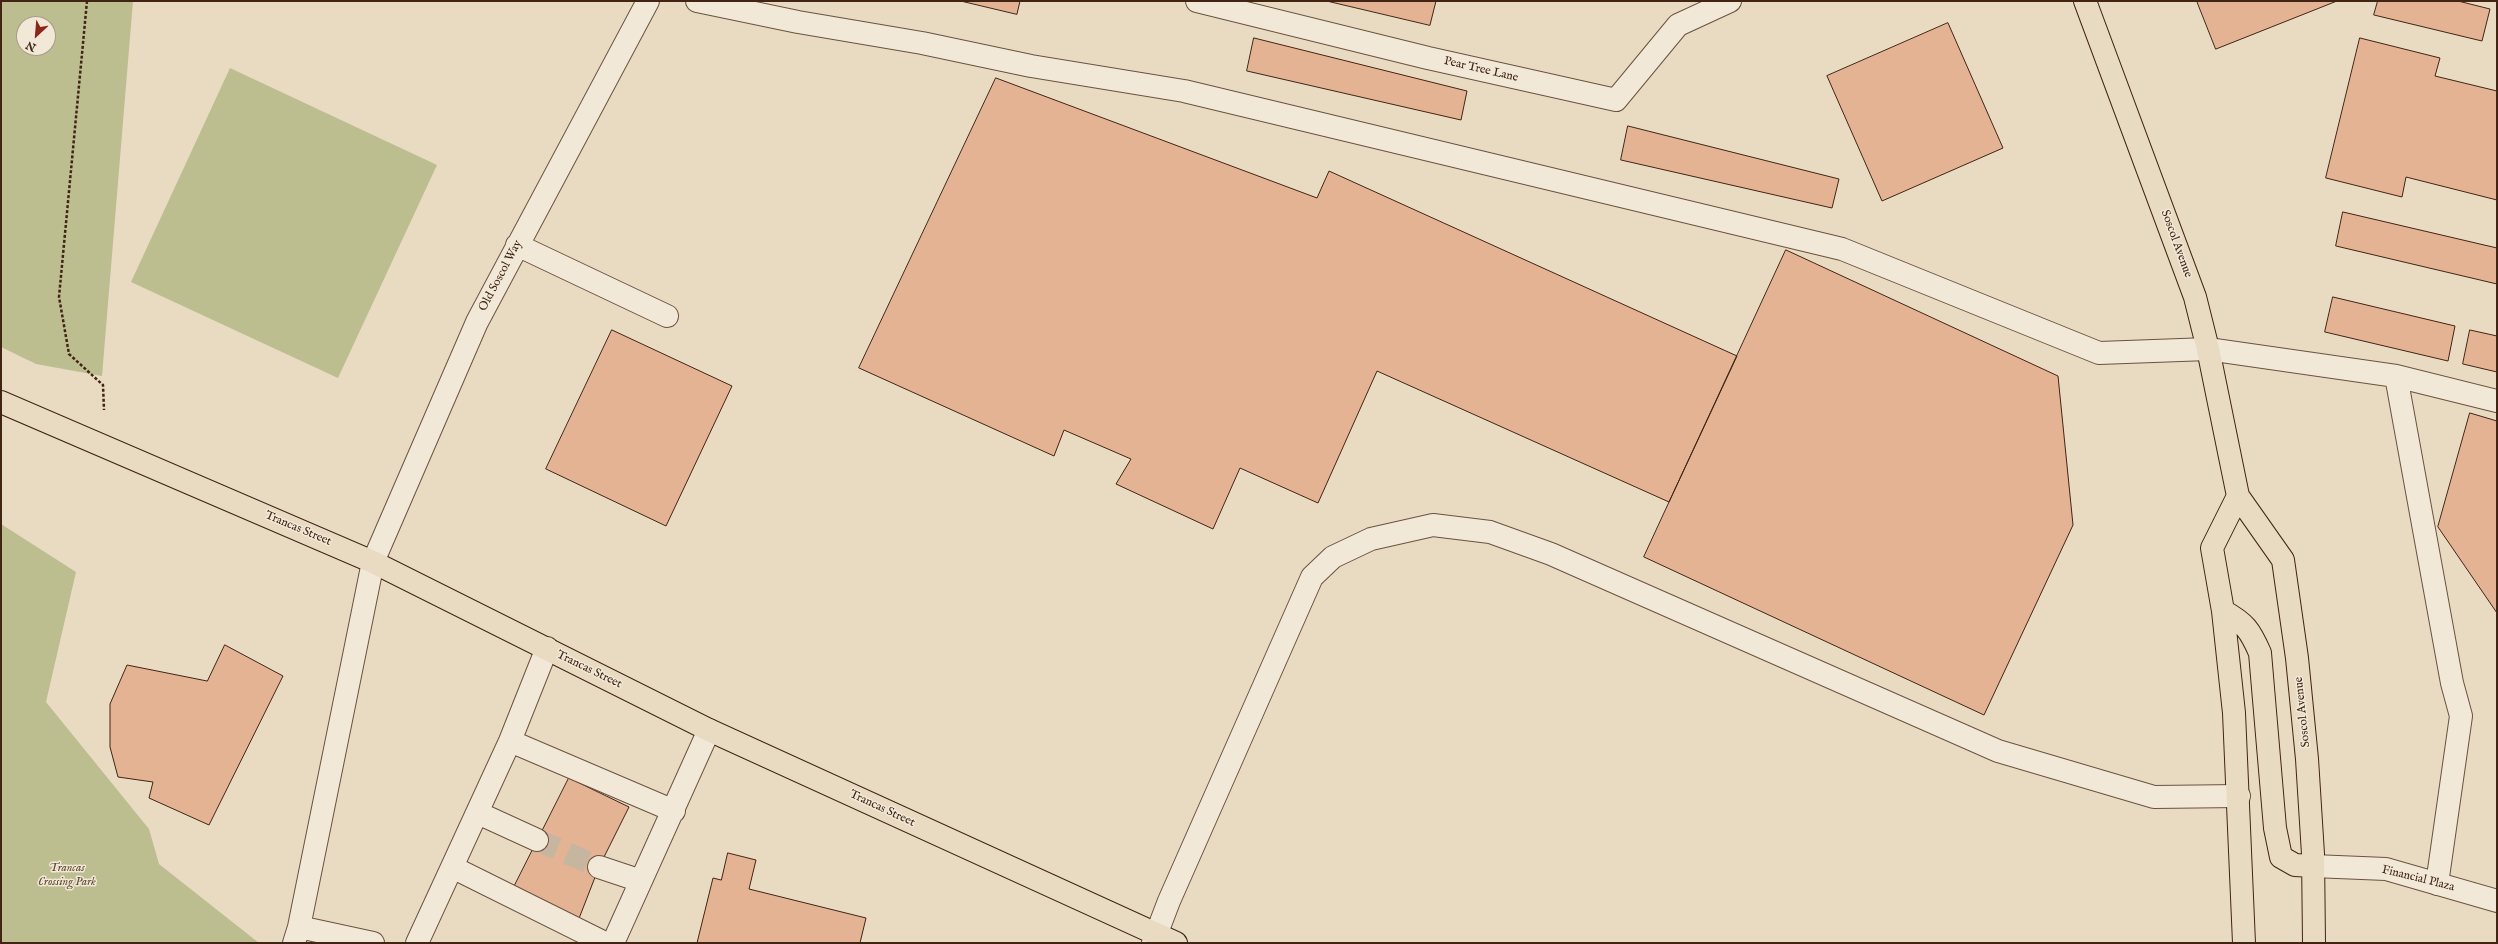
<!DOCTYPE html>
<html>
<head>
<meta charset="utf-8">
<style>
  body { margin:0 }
  #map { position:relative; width:2498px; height:944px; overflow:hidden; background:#e9dbc2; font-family:"IM FELL English",serif }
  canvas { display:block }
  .frame { position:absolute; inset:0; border:2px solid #412414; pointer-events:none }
  .north { position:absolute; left:16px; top:16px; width:40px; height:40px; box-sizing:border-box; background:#f1e8d7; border:1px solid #ab9a89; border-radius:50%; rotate:206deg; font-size:11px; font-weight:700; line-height:16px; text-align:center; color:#412414 }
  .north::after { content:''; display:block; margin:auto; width:14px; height:18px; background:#8f2418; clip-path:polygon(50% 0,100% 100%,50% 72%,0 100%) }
</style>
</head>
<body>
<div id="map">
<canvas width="2498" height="944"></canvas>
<div class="frame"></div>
<div class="north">N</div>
</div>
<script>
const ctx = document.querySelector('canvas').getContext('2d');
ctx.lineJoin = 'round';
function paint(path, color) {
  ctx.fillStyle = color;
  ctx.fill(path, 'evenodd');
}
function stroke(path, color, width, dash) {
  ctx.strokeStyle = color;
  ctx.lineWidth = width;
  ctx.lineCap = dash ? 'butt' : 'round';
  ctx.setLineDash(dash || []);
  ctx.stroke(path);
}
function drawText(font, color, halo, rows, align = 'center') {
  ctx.font = font + ' "IM FELL English",serif';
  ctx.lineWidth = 3;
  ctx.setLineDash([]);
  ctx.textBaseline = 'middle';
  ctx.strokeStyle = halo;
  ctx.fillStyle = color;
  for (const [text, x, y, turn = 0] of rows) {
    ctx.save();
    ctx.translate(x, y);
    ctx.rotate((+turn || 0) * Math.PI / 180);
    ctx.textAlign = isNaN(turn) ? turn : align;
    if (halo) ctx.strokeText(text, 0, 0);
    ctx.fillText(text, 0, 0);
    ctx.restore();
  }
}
paint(new Path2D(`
  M1 1H133L102 376 36 364 1 347ZM24 24H48V48H24Z
  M230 68 437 165 338 378 131 282Z
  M1 524 76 572 46 702 149 829 159 864 259 943H1Z`), '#bcbe8f');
const building = new Path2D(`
  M961 1H1020L1017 14Z
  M1327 1H1436L1430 25Z
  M2197 1H2337L2216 49Z
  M2378 1H2458L2490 9 2482 41 2374 15Z
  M1948 23 2003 148 1882 201 1827 76Z
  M1254 38 1467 91 1461 120 1247 71Z
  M2360 38 2440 58 2435 76 2497 91V200L2406 177 2402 197 2326 178Z
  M996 78 1317 198 1329 171 1737 356 1669 502 1377 371 1318 503 1240 468 1213 529 1116 484 1131 459 1064 430 1054 456 859 368Z
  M1628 126 1839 179 1832 208 1621 160Z
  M2343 212 2497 248V284L2336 246Z
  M1786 250 2058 376 2073 525 1984 715 1644 557Z
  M2333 297 2455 326 2448 361 2325 332Z
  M612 330 732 386 666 526 546 469Z
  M2470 330 2497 336V372L2463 364Z
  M2470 413 2497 421V613L2438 527Z
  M225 645 283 676 209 825 149 798 153 782 118 777 110 747V704L127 665 207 681Z
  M569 778 629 807 599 867 578 921 513 889Z
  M728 853 756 860 749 889 866 918 860 943H697L713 878 721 880Z`);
paint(building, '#e3b393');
stroke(building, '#412414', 1);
stroke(new Path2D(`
  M537 840 599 867`), '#c7b69f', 22, [22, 11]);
const minor = new Path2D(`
  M697 1 798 22 922 43 1031 66 1184 91 1842 249 2099 353 2208 349 2396 376 2497 401
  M1197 1 1428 58 1616 100 1678 25 1730 1
  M517 245 667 316
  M2396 376 2452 683 2461 716 2437 884
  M510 741 674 811
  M478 813 537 840
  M2313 866 2386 869 2497 901
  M452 867 510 741 547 648
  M599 867 641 881
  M299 927 373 943
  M294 943 299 927 373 562 477 322 648 1
  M417 943 452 867 605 943
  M613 943 709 730
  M1153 943 1169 901 1312 577 1333 557 1371 539 1433 525 1490 532 1551 554 1998 751 2154 797 2239 796`);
const major = new Path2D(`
  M2085 1 2195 297 2208 349 2238 496 2283 560 2297 658 2307 759 2313 854 2314 943
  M1 402 373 562 709 730 1176 943
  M2238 496 2212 548 2223 611 2234 713 2244 943
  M2223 611C2245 623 2250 630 2260 653L2275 828 2281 857 2295 865 2313 866`);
stroke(minor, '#6b5240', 24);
stroke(major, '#412414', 24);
stroke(new Path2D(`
  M87 1 59 297 69 354 103 385 104 410`), '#412414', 2.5, [3, 2]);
stroke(minor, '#f1e8d7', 22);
stroke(major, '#e9dbc2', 22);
drawText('12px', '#412414', '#f1e8d7', [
  ["Pear Tree Lane",1481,70,13],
  ["Soscol Avenue",2176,244,70],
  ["Old Soscol Way",501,276,-62],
  ["Trancas Street",298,529,23],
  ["Trancas Street",589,670,26],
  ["Soscol Avenue",2303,712,-96],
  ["Trancas Street",882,809,25],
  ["Financial Plaza",2418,879,14]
]);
drawText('italic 12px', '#604a33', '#f1e8d7', [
  ["Trancas",67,869],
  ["Crossing Park",67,883]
]);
</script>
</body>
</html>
